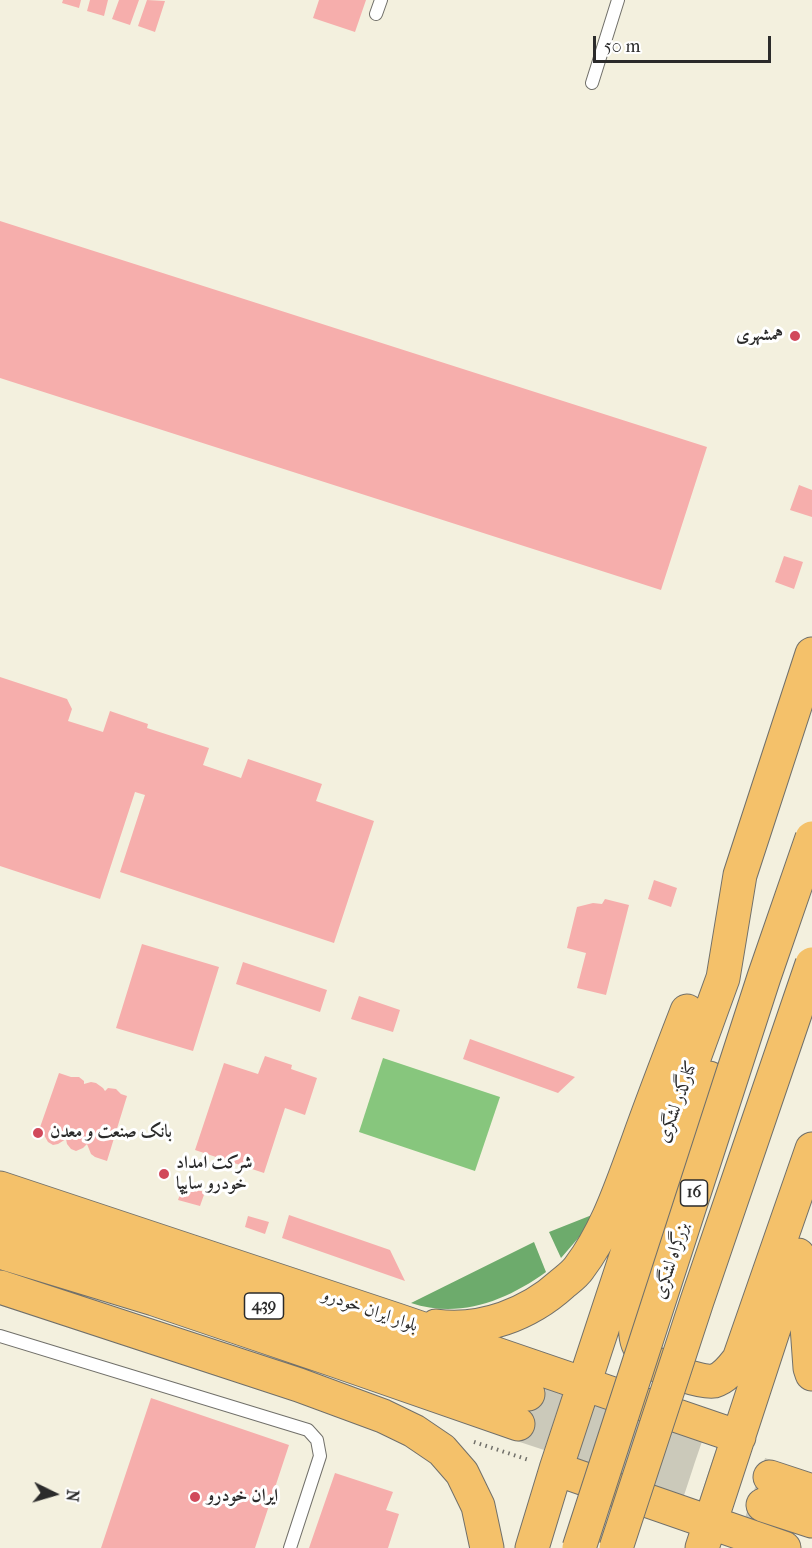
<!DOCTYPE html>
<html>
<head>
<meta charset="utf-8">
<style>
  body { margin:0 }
  #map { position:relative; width:812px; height:1548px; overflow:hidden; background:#f3f0de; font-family:"IM FELL French Canon",serif }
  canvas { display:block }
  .north { position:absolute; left:24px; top:1464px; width:60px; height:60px; -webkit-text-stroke:4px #fff; paint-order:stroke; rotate:95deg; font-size:16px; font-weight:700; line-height:24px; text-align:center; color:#2b2b2b }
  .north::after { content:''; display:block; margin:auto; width:21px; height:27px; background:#2b2b2b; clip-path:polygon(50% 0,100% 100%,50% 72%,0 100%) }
  .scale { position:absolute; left:593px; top:36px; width:178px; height:27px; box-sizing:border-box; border:3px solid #2b2b2b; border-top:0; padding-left:8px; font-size:18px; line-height:21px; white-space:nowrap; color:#2b2b2b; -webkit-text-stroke:4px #fff; paint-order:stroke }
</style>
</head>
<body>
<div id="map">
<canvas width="812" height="1548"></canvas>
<div class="north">N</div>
<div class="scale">50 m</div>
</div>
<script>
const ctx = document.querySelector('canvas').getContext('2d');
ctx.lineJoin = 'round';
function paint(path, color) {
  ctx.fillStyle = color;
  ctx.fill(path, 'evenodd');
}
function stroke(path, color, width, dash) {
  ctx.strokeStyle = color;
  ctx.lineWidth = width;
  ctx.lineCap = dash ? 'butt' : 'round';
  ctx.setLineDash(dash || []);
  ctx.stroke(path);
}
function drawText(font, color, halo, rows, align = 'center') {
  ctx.font = font + ' "IM FELL French Canon",Amiri,serif';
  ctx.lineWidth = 6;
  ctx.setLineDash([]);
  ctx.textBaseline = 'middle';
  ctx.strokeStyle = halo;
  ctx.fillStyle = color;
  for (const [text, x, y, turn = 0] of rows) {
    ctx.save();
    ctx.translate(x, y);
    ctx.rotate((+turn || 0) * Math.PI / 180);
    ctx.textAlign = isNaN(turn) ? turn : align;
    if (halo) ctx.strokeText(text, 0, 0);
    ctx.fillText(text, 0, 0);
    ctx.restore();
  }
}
paint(new Path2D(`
  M383 1058 500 1097 475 1171 359 1132Z`), '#87c67d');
paint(new Path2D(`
  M597 1213 580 1236 561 1258 549 1232Z
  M534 1242 546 1272C506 1301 459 1319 411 1303Z`), '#6dab6c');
paint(new Path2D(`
  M63 0H81L79 8 62 3Z
  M90 0H108L104 16 87 11Z
  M119 0H139L130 25 112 19Z
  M147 0 165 1 155 32 138 26Z
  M319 0H366L355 32 313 18Z
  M0 221 707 447 661 590 0 378Z
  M799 485 812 490V517L790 510Z
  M784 556 803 562 794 589 775 582Z
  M0 677 67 699 72 709 68 721 103 732 110 711 148 724 147 728 209 748 203 765 241 778 248 759 322 784 316 801 374 821 334 943 120 872 145 795 135 792 100 899 0 866Z
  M654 880 677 888 671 907 648 899Z
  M605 899 629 905 606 995 577 988 586 953 567 948 577 907 593 903 602 904Z
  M142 944 219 967 193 1051 116 1028Z
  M243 962 327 990 320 1012 236 984Z
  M359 996 400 1010 393 1032 351 1019Z
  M470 1039 575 1077 558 1093 463 1059Z
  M265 1056 292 1065 291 1069 317 1078 305 1115 285 1108 264 1173 195 1150 224 1063 258 1074Z
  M59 1073 71 1077H79L84 1081V1084L91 1082 96 1083 103 1088 105 1091 108 1088 116 1089 121 1094 127 1096 107 1161 95 1157 91 1154 87 1144 83 1148 76 1151 71 1149 67 1144 66 1139 58 1144 53 1145 48 1142 44 1135 38 1133Z
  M183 1186 205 1192 200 1206 178 1200Z
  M289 1215 390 1250 405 1281 282 1238Z
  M248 1216 269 1222 265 1234 245 1227Z
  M151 1398 289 1445 255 1548H101Z
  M335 1473 393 1492 386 1510 399 1514 388 1548H309Z`), '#f6aeac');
stroke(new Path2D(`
  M528 1394 770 1477
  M518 1424 763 1505`), '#cbc9ba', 33, [33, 16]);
const service = new Path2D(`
  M376 14 381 0
  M592 83 618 0
  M0 1336 308 1430 317 1440 320 1456 290 1548`);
const primary = new Path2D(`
  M709 1078 636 1314C636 1325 634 1336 639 1346 641 1351 647 1358 651 1361 661 1369 702 1383 714 1381 725 1378 732 1368 739 1359L812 1149
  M0 1188 397 1320 739 1437
  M0 1219 528 1394
  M0 1252 154 1299 334 1360 518 1424
  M812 1282 807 1326 810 1368 812 1374
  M0 1287 299 1385 383 1416 414 1431 442 1450 462 1473 478 1506 487 1548
  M436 1326C482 1332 529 1314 562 1284 568 1279 575 1274 579 1268 607 1231 621 1187 637 1144 653 1099 670 1055 687 1011
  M556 1469 784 1548
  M770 1477 812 1491
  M763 1505 812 1521
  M532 1548 556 1469 666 1135 723 978 740 875 812 654
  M702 1548 798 1255`);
stroke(service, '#71706a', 14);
stroke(primary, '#71706a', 35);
stroke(new Path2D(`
  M474 1442 529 1460`), '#71706a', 4, [1.5, 4.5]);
stroke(service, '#fff', 12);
stroke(primary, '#f4c16a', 33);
const trunkBridge = new Path2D(`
  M579 1548 764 977 812 838
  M616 1548 697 1301 812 964`);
stroke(trunkBridge, '#71706a', 35, []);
stroke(trunkBridge, '#f4c16a', 33);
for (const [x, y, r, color] of [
  [795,336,6,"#d1495b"],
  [38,1133,6,"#d1495b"],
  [164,1174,6,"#d1495b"],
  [195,1497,6,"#d1495b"]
]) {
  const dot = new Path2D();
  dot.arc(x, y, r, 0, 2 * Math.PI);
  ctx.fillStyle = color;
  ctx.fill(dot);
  stroke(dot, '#fff', 2);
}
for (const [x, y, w] of [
  [694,1193,27],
  [264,1306,39]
]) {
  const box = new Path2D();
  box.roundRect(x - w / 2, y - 13, w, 26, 4.5);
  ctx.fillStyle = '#fff';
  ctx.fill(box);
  stroke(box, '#2b2b2b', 1.5);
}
drawText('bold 16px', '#2b2b2b', null, [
  ["16",694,1193],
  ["439",264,1306]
]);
drawText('bold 18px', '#2b2b2b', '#fff', [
  ["همشهری",783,336,"right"],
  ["بانک صنعت و معدن",50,1133],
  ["شرکت امداد",176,1164],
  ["خودرو سایپا",176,1185],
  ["ایران خودرو",207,1497]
], 'left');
drawText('18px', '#2b2b2b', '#fff', [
  ["کنارگذر لشگری",678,1102,-70],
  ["بزرگراه لشگری",672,1261,-72],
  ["بلوار ایران خودرو",370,1311,19]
]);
</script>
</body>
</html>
